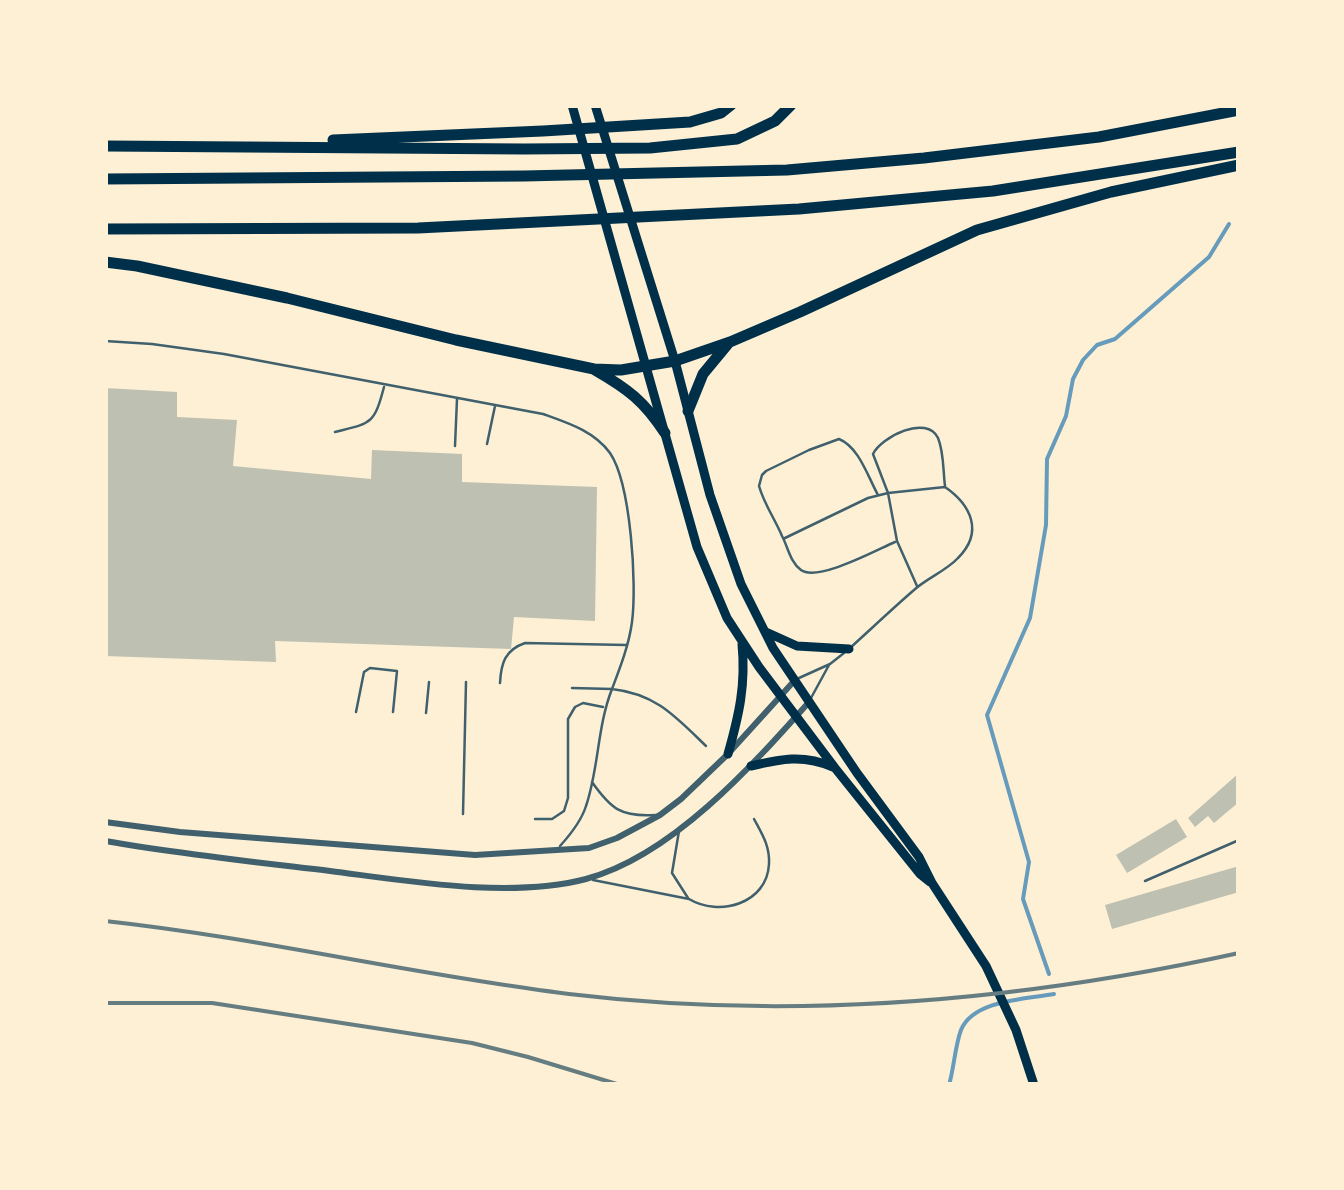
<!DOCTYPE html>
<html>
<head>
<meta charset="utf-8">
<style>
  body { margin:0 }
  #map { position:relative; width:1344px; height:1190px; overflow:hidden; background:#fdf0d5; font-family:Poppins,sans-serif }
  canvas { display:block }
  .frame { position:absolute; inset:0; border:108px solid #fdf0d5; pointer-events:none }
</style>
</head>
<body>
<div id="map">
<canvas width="1344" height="1190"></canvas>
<div class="frame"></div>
</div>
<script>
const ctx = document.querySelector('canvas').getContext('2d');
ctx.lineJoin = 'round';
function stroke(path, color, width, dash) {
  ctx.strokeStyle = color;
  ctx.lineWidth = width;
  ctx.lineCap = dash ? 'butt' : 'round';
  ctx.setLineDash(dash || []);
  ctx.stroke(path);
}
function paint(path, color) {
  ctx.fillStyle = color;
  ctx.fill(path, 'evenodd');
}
stroke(new Path2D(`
  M1049 974 1023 899 1029 862 987 715 1030 618 1046 525 1047 459 1066 416 1073 379 1083 360 1097 345 1115 339 1209 257 1229 224
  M949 1085C954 1068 955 1046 961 1030 973 1000 1026 999 1054 994`), '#669bbc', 4);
paint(new Path2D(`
  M105 388 177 392V417L237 420 233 466 371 479 372 450 462 454V482L597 487 595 621 514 617 511 649 275 641 276 662 105 656Z
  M1239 773V802L1214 823 1208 816 1195 827 1188 818Z
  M1176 819 1187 837 1127 873 1116 855Z
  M1239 866V892L1112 929 1105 905Z`), '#bec0b2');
stroke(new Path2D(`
  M105 341 152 344 224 354 543 414C568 423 594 431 610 453 631 484 637 585 632 622 629 645 620 668 612 689L572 688
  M335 432C371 423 374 425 384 387
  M487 444 495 406
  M455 446 457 399
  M878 495C868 477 859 447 839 439L809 450 766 471 762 475 759 486C764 504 775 519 782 536 788 547 790 562 801 570 818 582 876 550 895 542
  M785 538 868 498 888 493 873 454C881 437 927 414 938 438 944 452 943 471 945 486
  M850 648C871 629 892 609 914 590 927 578 946 571 958 558 984 532 971 505 945 487L888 493 897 541 917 586
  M799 678 830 664 844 653
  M500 683C501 663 505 650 525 643L626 645
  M811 698 829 665
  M356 712 364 672 370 668 397 671 393 712
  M426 713 429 682
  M592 782C611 809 621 817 655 815
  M463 814 466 682
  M535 819H552L564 811 568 798V719L575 707 583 703 603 707
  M679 831 672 873 688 898
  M560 846C570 835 581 822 586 806 599 768 597 727 612 689 656 694 675 716 706 746
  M593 880 689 899C719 917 767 904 769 864 770 846 762 834 754 819
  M1145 881 1239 840`), '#3f606c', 2.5);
stroke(new Path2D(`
  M105 822 180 832 475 855 589 848 617 838 660 815 681 799 728 754 795 680
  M105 841C180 854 255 862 330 871 408 881 510 899 586 879 672 856 752 766 809 702`), '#3f606c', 6);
stroke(new Path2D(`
  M572 105 697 547 727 618 759 667 835 768 920 874 930 882
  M595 105 675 361 710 495 741 584 773 648 857 773 919 857 932 883 986 966 1016 1030 1034 1085
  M766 632 797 646 849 649
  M728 754C739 715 746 685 742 644
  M751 766C781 759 803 754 833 767`), '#003049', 9);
stroke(new Path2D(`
  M333 140 543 131 690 122 721 113 731 105
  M105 146 524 149 650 148 737 139 775 121 791 105
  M105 179 524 176 787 170 924 158 1099 137 1239 110
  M105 229 418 228 799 209 993 191 1239 152
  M105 262 137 266 287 298 456 340 594 369 621 370 675 361 730 342 800 312 977 230 1111 192 1239 165
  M595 370C628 389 644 401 665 433
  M688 411 703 374 727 345`), '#003049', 11);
stroke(new Path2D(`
  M105 921C261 938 413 975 569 994 792 1021 1020 1001 1239 953
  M105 1003H212L472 1043 528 1057 620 1085`), '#657d81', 4);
</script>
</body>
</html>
